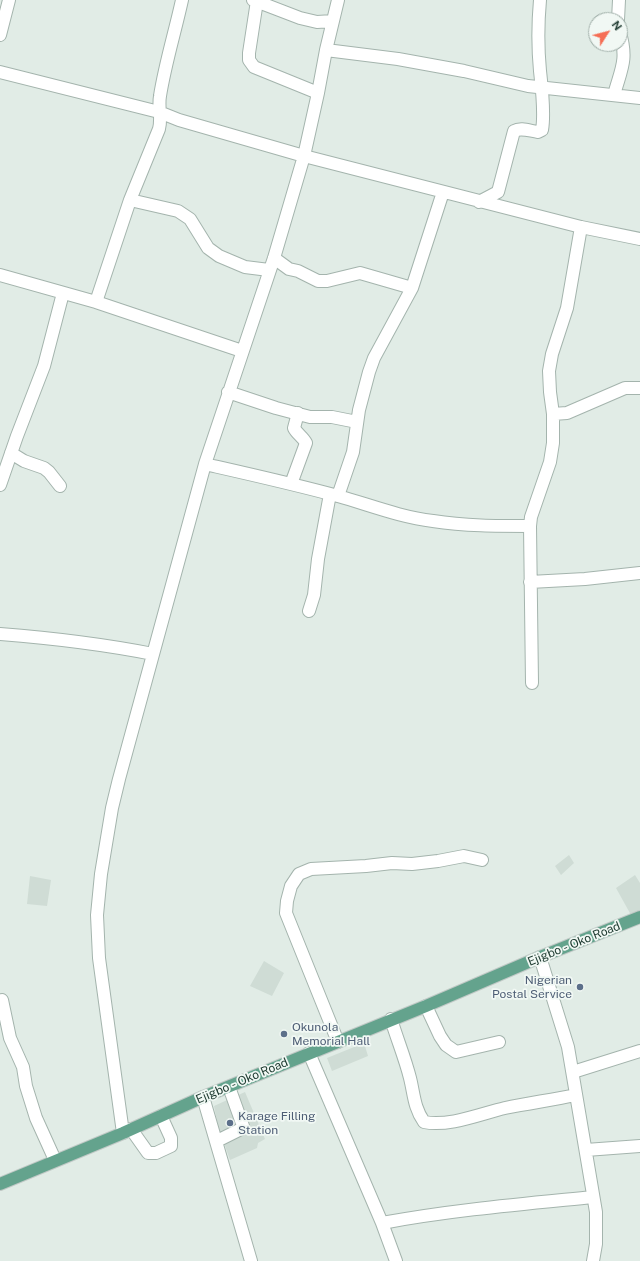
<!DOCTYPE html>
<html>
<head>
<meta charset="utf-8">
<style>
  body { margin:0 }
  #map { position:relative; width:640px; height:1261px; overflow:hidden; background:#e1ece6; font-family:"Public Sans",sans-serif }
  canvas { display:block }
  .north { position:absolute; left:588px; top:12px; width:40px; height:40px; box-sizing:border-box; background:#f1f8f4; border:1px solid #9eada7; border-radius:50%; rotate:54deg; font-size:11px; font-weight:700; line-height:16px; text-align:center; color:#213d33 }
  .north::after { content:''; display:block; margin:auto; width:14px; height:18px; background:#f56e55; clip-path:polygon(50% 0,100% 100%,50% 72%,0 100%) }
</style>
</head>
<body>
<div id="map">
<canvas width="640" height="1261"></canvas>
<div class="north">N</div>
</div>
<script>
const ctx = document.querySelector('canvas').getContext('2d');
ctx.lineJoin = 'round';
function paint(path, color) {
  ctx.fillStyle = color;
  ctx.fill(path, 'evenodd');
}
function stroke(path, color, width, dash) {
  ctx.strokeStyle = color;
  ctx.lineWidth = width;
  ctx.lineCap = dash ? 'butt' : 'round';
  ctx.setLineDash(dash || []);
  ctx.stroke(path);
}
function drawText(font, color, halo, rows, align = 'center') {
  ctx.font = font + ' "Public Sans",sans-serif';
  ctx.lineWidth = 3.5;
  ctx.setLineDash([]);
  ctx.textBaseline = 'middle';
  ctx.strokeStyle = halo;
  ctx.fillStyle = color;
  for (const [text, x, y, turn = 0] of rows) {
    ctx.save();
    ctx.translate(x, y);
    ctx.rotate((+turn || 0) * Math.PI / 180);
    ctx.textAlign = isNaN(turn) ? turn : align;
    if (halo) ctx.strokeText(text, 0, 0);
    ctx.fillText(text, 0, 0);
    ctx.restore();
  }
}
paint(new Path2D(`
  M569 855 574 863 561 875 555 866Z
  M635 875 640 883V911L631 915 616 888Z
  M30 876 51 880 47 906 27 904Z
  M264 961 284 973 272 996 250 986Z
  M364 1043 368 1056 332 1071 327 1058Z
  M245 1092 265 1139 258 1143 257 1148 230 1160 218 1126 214 1106Z`), '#cfdcd5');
const minor = new Path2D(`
  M253 0 300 18 317 22 333 21
  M257 1 249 53V60L254 67 318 93
  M618 20 619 0
  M0 35 9 0
  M326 50 398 59 464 71 528 86 640 98
  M0 72 159 112 179 120 304 156 581 227 640 239
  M614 95C621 69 628 60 620 33
  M130 200 178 211 190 219 208 248 219 256 245 267 269 270
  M479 202 498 192 514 131C521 127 530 131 538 132L542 130C545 113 542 89 540 71 538 50 538 22 540 0
  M274 258 289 269 298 271 318 281H327L360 273 412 288
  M0 275 96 302 242 351
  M96 302 130 200 159 129C162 118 158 107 160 96 165 64 175 32 182 0
  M228 392 276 408 310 417H332L357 422
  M553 414 567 413 625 388H640
  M11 453 24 461 44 468 49 472 60 486
  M205 464C249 474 294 484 338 496 370 505 400 517 433 521 465 526 497 526 530 526
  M291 484 306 443C303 437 297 434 294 428L298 413
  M0 485 17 436 44 366 63 293
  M338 496 353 452 359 410 369 372 374 358 412 288 443 192
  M530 582 585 579 640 573
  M309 611 314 595 318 559 330 494
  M0 634C51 638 102 644 153 654
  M532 683 530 526 531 517 550 462 553 443V414L550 392 549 371 552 354 567 308 581 227
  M540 957 568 1047 596 1212V1244L593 1261
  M2 1000 10 1038 23 1067 26 1086 36 1118 55 1160
  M426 1006 440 1036 446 1045 456 1052 499 1042
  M391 1019C397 1039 405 1058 410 1078 414 1094 414 1108 424 1122 449 1127 480 1114 505 1108 529 1103 552 1100 576 1095
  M338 1042 286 913 287 901 291 886 299 874 311 869 366 866 392 863 412 864 438 861 464 856 482 860
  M309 1053 382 1223 396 1261
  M573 1072 640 1051
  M203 1097 251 1261
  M131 1129 148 1153H156L171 1146V1138L161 1116
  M123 1133 99 958 97 915 101 874 112 808 119 779 205 464 274 258 304 156 318 93 326 50 338 0
  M217 1141 241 1129 243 1126 229 1087
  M586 1150 640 1146
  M382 1223C452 1210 523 1204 593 1197`);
const major = new Path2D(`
  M0 1184 123 1133 203 1097 426 1006 540 957 640 917`);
stroke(minor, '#a4b4ad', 14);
stroke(major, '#c1c9c6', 14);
stroke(minor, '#fff', 12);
stroke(major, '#64a38d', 12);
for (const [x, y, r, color] of [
  [580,987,4,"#5c6f8a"],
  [284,1034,4,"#5c6f8a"],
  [230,1123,4,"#5c6f8a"]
]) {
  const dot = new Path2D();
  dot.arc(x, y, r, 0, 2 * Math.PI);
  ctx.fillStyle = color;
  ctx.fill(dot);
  stroke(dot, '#f1f8f4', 1.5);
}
drawText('12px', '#213d33', '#f1f8f4', [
  ["Ejigbo - Oko Road",574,944,-22],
  ["Ejigbo - Oko Road",242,1081,-23]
]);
drawText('12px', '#4e5e75', '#f1f8f4', [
  ["Nigerian",572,980,"right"],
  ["Postal Service",572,994,"right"],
  ["Okunola",292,1027],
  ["Memorial Hall",292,1041],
  ["Karage Filling",238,1116],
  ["Station",238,1130]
], 'left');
</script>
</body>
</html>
